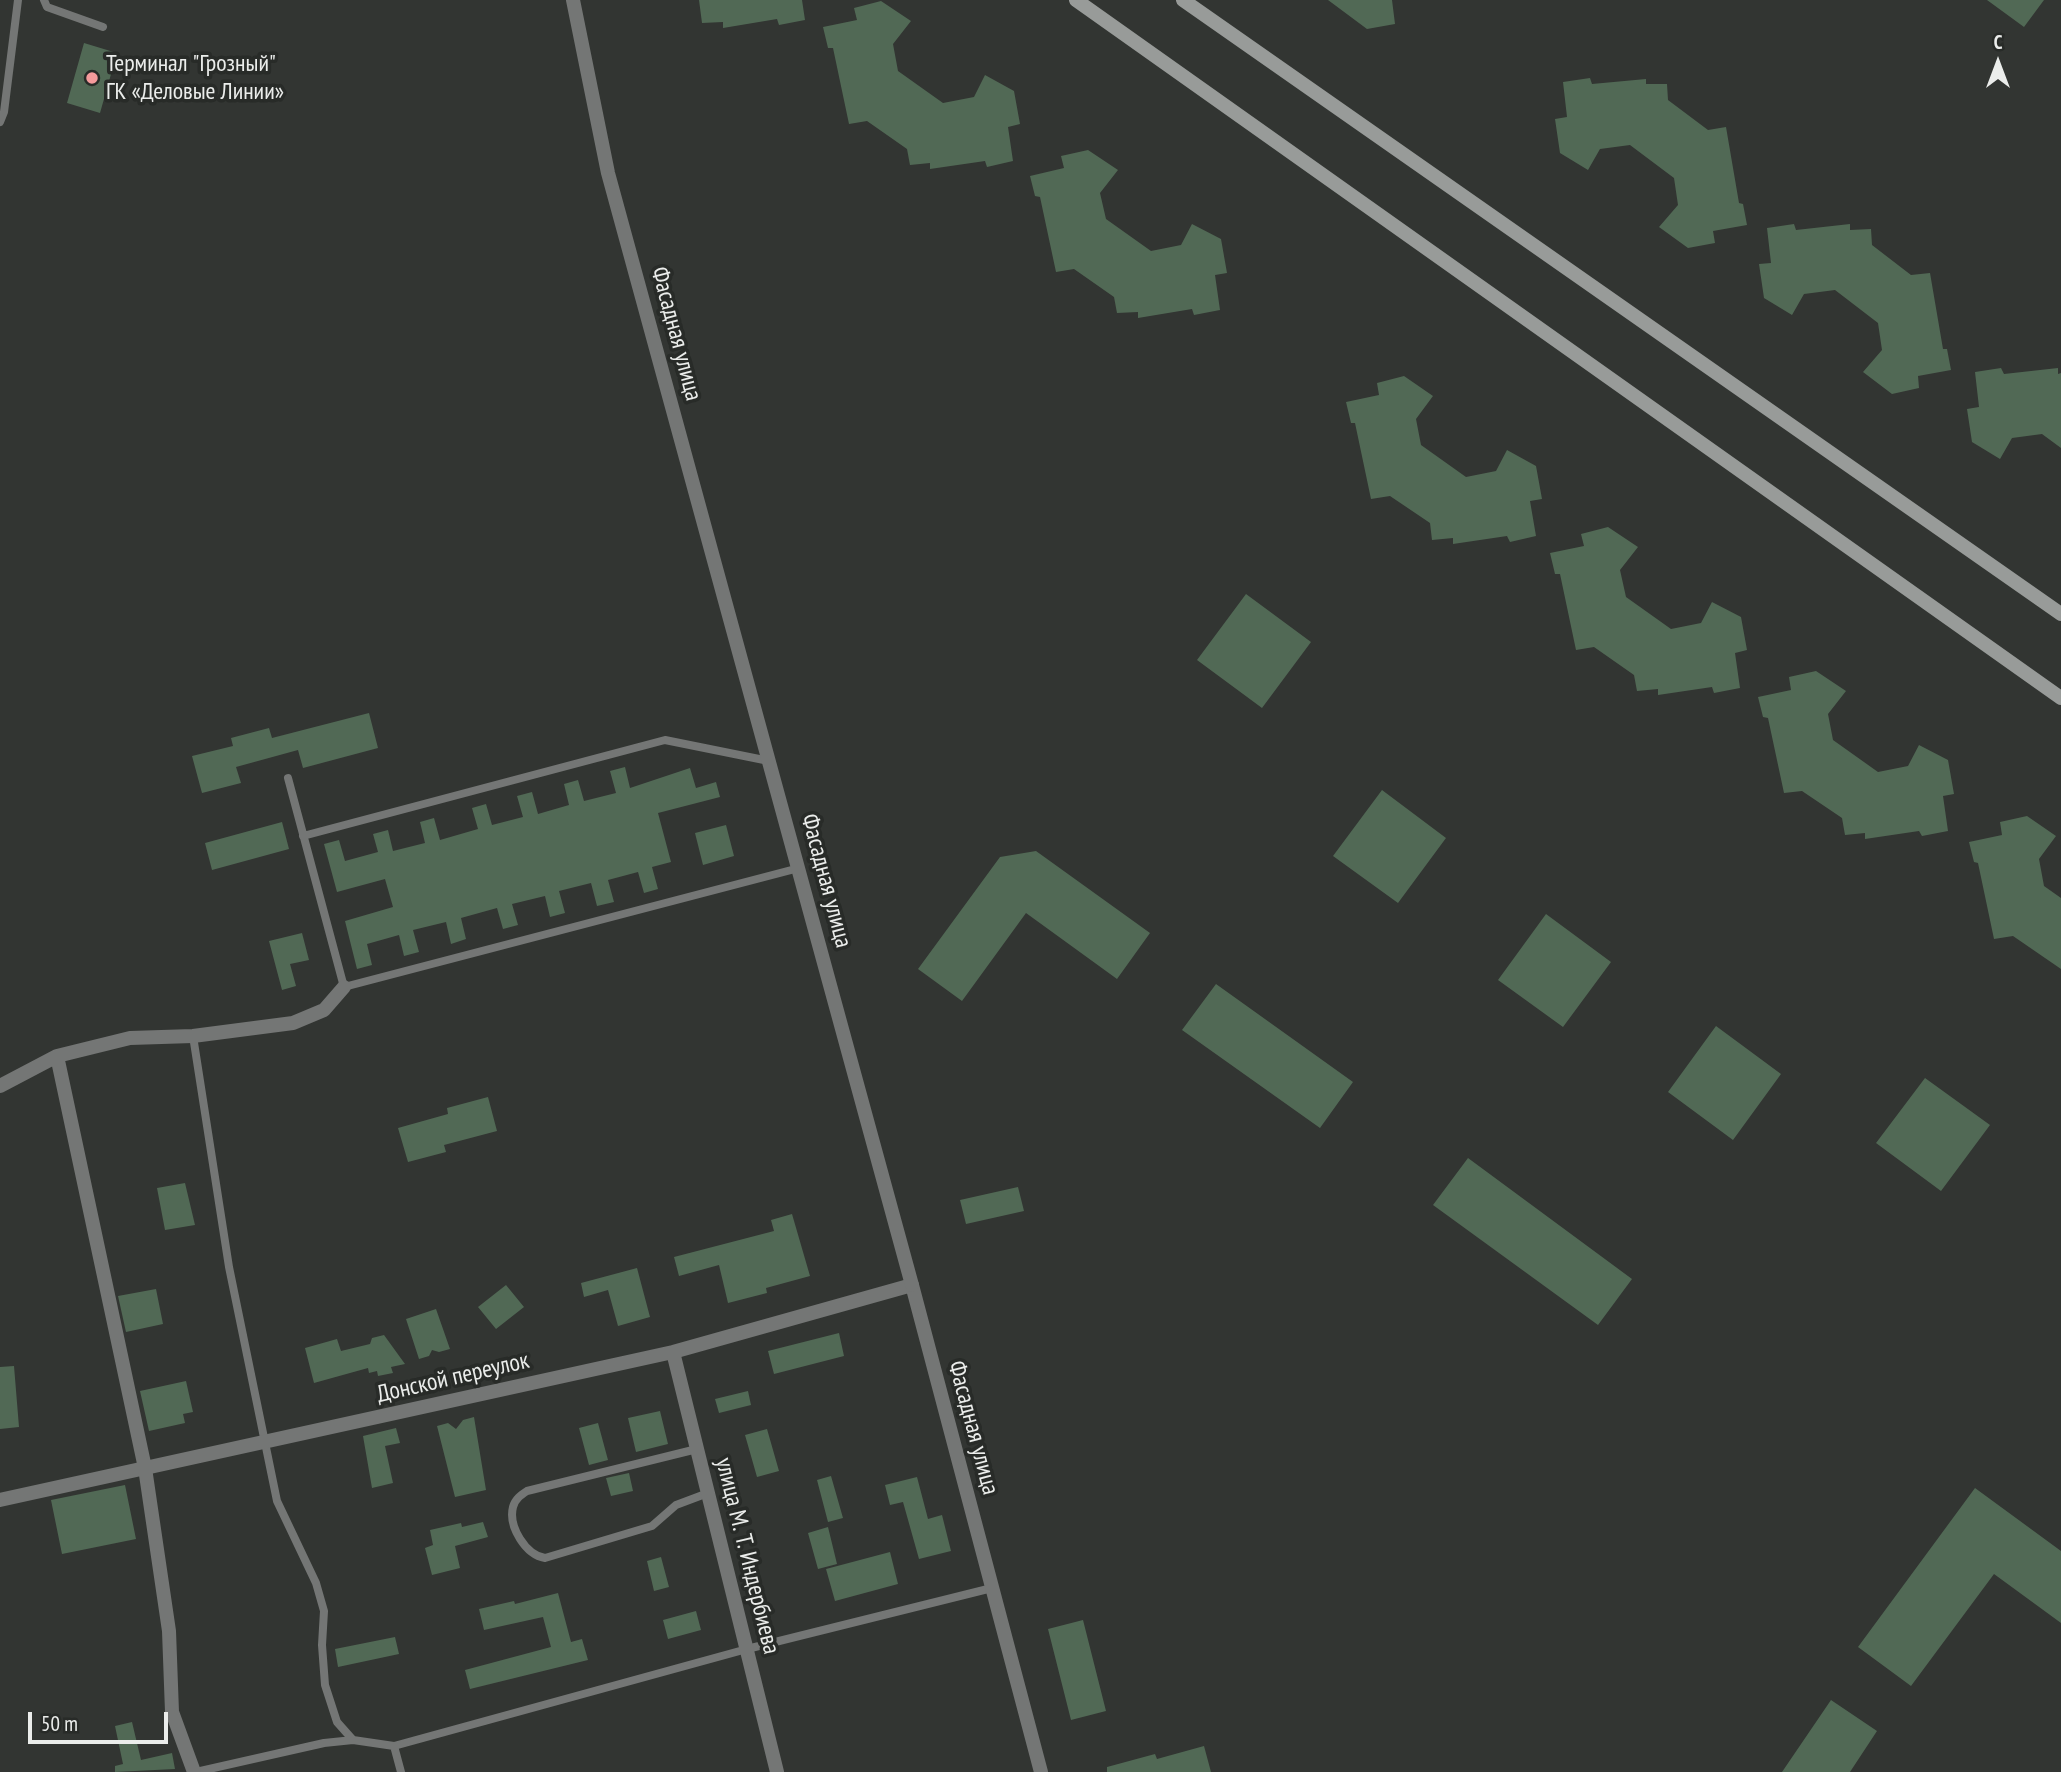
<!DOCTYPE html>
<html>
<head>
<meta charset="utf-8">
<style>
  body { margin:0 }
  #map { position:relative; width:2061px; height:1772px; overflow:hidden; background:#323532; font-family:"PT Sans Narrow",sans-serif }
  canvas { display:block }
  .north { position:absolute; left:1963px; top:28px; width:70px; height:70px; -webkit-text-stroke:5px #282b28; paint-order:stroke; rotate:0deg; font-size:19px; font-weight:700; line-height:28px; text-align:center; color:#ebedeb }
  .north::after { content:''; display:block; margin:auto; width:24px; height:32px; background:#ebedeb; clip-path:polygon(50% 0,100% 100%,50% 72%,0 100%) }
  .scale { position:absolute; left:28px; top:1712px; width:140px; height:32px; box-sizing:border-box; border:4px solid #ebedeb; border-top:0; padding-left:9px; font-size:21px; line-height:24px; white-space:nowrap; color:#ebedeb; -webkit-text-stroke:5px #282b28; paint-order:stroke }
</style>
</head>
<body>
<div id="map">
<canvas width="2061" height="1772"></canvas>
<div class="north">С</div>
<div class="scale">50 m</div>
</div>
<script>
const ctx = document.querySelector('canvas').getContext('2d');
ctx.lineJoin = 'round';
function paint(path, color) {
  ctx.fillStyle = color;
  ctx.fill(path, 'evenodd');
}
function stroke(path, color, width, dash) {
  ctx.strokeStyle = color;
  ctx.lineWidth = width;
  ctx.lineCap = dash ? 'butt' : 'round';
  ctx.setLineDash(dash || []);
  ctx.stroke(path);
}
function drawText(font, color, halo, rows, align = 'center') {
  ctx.font = font + ' "PT Sans Narrow",sans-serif';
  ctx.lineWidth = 7;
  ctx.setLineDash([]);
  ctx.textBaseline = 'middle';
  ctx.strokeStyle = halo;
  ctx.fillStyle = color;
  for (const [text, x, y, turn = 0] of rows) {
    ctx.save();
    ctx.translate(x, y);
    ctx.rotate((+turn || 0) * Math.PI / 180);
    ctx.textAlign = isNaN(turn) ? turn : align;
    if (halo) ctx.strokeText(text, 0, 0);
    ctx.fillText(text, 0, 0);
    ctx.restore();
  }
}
paint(new Path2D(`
  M699 0H802L805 20 779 25 777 19 723 28V22L702 23Z
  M1328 0H1392L1395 24 1367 29Z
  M1987 0H2044L2024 27Z
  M881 1 911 21 893 44 898 71 943 103 974 97 985 75 1014 91 1020 124 1008 127 1013 161 987 167 985 161 930 169V163L910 165 907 149 867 121 849 124 833 48H828L823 27 857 20 854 8Z
  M84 43 117 53 100 113 67 103Z
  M1590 78 1592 84 1646 79V84H1667L1668 100 1708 130 1726 127 1739 203 1743 204 1747 225 1713 231 1715 243 1688 248 1659 227 1678 205 1674 178 1630 145 1600 149 1588 170 1560 153 1555 119 1567 117 1563 82Z
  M1088 150 1118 170 1100 193 1106 219 1151 251 1181 245 1192 224 1221 239 1227 273 1215 275 1220 310 1194 315 1192 309 1138 318V312L1117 313 1114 297 1074 269 1056 272 1040 197 1035 196 1030 176 1064 168 1061 156Z
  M1794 224 1796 230 1850 224V230L1871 229 1872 245 1911 275 1930 273 1943 349H1947L1951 370 1918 376 1919 388 1892 394 1863 372 1882 350 1878 323 1835 290 1804 294 1792 315 1764 298 1759 264 1771 263 1767 228Z
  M2001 368 2004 374 2058 368V374L2061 373V448L2042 434 2012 438 2000 459 1972 442 1967 409 1979 407 1975 372Z
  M1404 376 1433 396 1416 419 1421 445 1466 477 1496 471 1507 450 1536 466 1542 499 1530 501 1536 536 1510 542 1507 536 1453 544V538L1432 540 1430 523 1390 496 1371 499 1355 423H1351L1346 402 1379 395 1377 383Z
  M1608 527 1638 547 1620 570 1626 597 1671 629 1701 623 1712 602 1741 617 1747 650 1735 653 1740 688 1714 693 1712 687 1658 695V689L1637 691 1634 675 1594 647 1576 650 1560 574H1555L1550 553 1584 546 1581 534Z
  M1246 594 1311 642 1262 708 1197 660Z
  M1816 671 1846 691 1828 714 1833 740 1878 772 1908 766 1919 745 1948 760 1954 794 1943 796 1948 831 1922 836 1919 831 1865 839V833L1845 835 1842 818 1802 791 1784 793 1768 718 1763 717 1758 697 1791 690 1789 677Z
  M369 713 378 748 303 768 298 750 236 767 241 783 202 793 192 756 233 746 231 738 269 728 272 738Z
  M625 767 630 788 690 768 696 788 716 782 720 797 658 813 671 862 652 867 658 889 644 893 638 872 608 880 614 902 597 906 591 883 559 891 565 913 550 917 545 896 512 904 518 925 503 929 497 908 461 918 466 939 451 944 446 922 413 930 419 952 404 956 399 935 367 944 372 965 357 969 345 921 393 907 385 879 337 892 324 844 339 840 345 861 378 852 373 834 388 830 393 851 425 843 420 822 434 818 440 840 478 829 472 808 486 804 492 825 523 817 517 796 532 792 538 814 569 805 564 784 578 780 584 801 616 793 610 771Z
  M1382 790 1446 838 1398 903 1333 856Z
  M2027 816 2056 836 2039 859 2044 886 2061 898V969L2013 936 1994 939 1978 863 1974 862 1969 842 2002 835 2000 822Z
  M282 822 289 849 212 870 205 843Z
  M726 825 734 856 703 865 695 833Z
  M1036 851 1150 933 1117 979 1026 913 962 1001 918 969 1000 857Z
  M1546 914 1611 962 1563 1027 1498 980Z
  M302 933 309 960 290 964 296 986 282 990 269 941Z
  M1216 984 1353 1082 1320 1128 1182 1030Z
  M1716 1026 1781 1074 1733 1140 1668 1092Z
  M1925 1078 1990 1125 1941 1191 1876 1143Z
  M488 1097 497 1131 444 1145 446 1152 408 1162 398 1128 448 1114 447 1108Z
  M1468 1158 1632 1279 1598 1325 1433 1205Z
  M185 1183 195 1225 165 1230 157 1188Z
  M1018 1187 1024 1211 966 1224 960 1200Z
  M792 1214 810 1276 766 1288 767 1293 728 1303 719 1265 679 1276 674 1257 774 1231 771 1220Z
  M637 1268 650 1317 618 1326 608 1290 584 1297 581 1283Z
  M506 1285 524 1307 496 1329 478 1307Z
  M156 1289 163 1324 126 1332 118 1296Z
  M436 1309 450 1349 439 1352 432 1350 429 1356 419 1359 406 1319Z
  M839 1333 844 1356 774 1374 768 1351Z
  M384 1335 405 1364 391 1367 393 1373 378 1376 377 1371 369 1373 368 1368 314 1383 305 1348 337 1339 341 1351 370 1344 372 1338Z
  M14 1366 19 1427 0 1429V1367Z
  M186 1381 193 1412 183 1414 185 1423 149 1431 140 1391Z
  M748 1391 751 1405 719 1413 715 1399Z
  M660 1411 668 1444 636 1452 628 1418Z
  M474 1417 486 1490 455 1497 437 1426 448 1423 456 1429 463 1420Z
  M598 1423 608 1460 589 1465 579 1428Z
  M396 1428 400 1443 385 1446 393 1483 372 1488 363 1436Z
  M767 1429 779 1471 757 1477 745 1435Z
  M629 1473 633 1491 611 1496 606 1478Z
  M831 1476 843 1518 828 1522 817 1480Z
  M917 1477 928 1519 942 1515 951 1551 919 1559 903 1502 890 1505 885 1485Z
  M125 1485 136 1539 62 1554 51 1500Z
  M1975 1488 2061 1551V1623L1994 1574 1911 1686 1858 1647Z
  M483 1522 488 1537 455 1546 460 1568 432 1575 425 1548 433 1545 430 1530 461 1523 462 1527Z
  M828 1527 837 1564 818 1569 808 1533Z
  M890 1552 898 1584 835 1601 826 1569Z
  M661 1557 669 1587 654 1591 647 1561Z
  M558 1593 571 1642 582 1639 588 1660 470 1689 465 1670 551 1647 543 1617 484 1630 479 1609 514 1601 515 1604Z
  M696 1611 701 1630 668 1639 663 1620Z
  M1083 1620 1106 1711 1071 1720 1048 1629Z
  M395 1637 399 1654 338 1667 335 1649Z
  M1831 1700 1877 1731 1850 1772H1782Z
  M132 1722 141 1760 172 1753 175 1769 115 1772V1766L123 1764 115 1726Z
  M1204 1746 1211 1772H1107V1767L1155 1754 1157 1759Z`), '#516955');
stroke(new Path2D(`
  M44 0 47 7 103 27
  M0 122 4 112 18 0
  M288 778 344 987 799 868
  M303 836 665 740 769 761
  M193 1036 229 1267 277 1501 316 1583 324 1611 322 1645 325 1685 337 1722 353 1740
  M697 1449 527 1491C521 1495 515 1499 513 1507 508 1527 526 1555 545 1558L652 1526 676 1505 708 1493
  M394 1746 401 1772
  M196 1772 324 1743 353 1740 394 1746 747 1649 992 1588`), '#747675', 8);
stroke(new Path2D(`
  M0 1086 57 1056
  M673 1352 777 1772
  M0 1500 673 1352 912 1285 1041 1772
  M194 1772 172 1712 169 1631 145 1468 57 1056 130 1038 193 1036 293 1023 324 1010 344 987`), '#747675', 14);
stroke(new Path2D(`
  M573 0 608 173 912 1285`), '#747675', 14);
stroke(new Path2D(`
  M1076 0 2061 698
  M1183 0 2061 614`), '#989b99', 14);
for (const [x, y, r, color] of [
  [92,78,7,"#f59b9c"]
]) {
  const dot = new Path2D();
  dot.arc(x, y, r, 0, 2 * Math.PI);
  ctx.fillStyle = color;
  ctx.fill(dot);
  stroke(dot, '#282b28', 2.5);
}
drawText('24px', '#ebedeb', '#282b28', [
  ["Терминал \"Грозный\"",106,64],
  ["ГК «Деловые Линии»",106,92]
], 'left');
drawText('24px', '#ebedeb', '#282b28', [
  ["Фасадная улица",676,334,75],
  ["Фасадная улица",826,881,75],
  ["Донской переулок",453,1378,-13],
  ["Фасадная улица",973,1428,75],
  ["улица М. Т. Индербиева",747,1556,76]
]);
</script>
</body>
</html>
